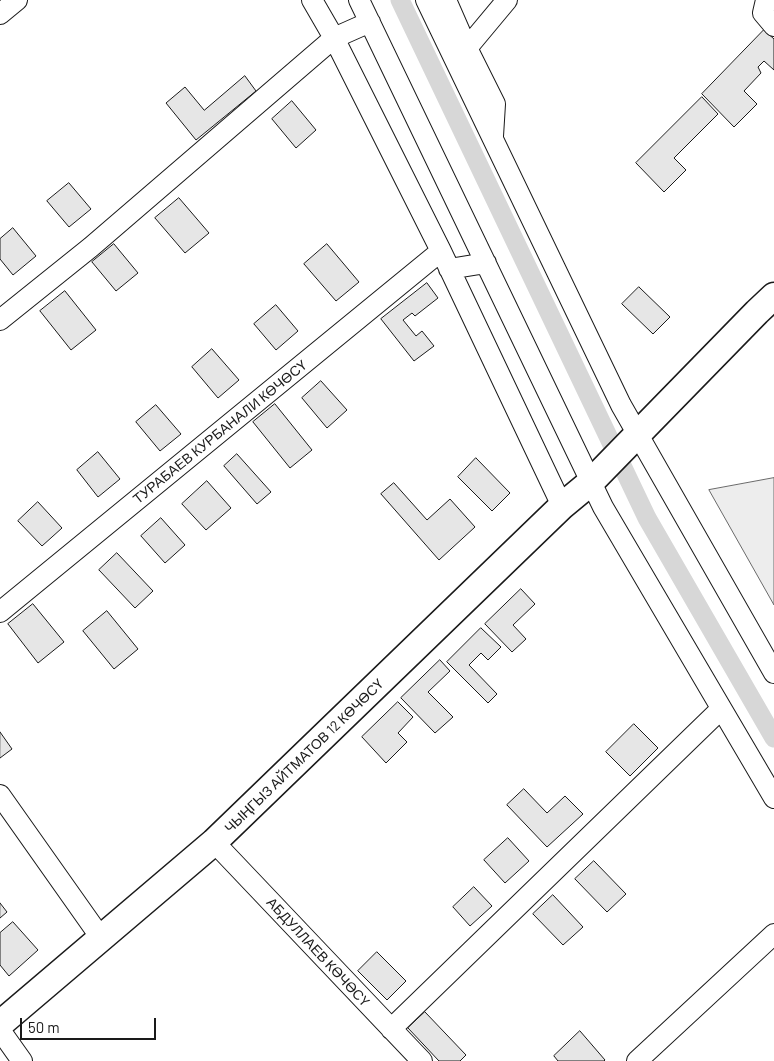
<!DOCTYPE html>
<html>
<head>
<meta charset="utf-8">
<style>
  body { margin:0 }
  #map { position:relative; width:774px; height:1061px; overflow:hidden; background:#fff; font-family:Barlow,sans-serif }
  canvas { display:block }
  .scale { position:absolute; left:20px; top:1018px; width:136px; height:22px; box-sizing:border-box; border:2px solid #1a1a1a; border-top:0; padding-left:6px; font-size:15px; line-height:18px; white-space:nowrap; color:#1a1a1a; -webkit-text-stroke:4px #fff; paint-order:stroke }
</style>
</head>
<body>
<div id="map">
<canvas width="774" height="1061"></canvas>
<div class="scale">50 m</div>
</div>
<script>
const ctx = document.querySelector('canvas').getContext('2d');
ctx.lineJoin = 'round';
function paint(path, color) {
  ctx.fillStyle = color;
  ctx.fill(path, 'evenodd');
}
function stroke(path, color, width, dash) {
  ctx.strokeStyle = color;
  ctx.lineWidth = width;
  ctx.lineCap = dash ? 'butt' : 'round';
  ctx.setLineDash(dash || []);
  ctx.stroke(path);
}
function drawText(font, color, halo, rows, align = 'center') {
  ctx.font = font + ' Barlow,sans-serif';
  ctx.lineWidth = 4;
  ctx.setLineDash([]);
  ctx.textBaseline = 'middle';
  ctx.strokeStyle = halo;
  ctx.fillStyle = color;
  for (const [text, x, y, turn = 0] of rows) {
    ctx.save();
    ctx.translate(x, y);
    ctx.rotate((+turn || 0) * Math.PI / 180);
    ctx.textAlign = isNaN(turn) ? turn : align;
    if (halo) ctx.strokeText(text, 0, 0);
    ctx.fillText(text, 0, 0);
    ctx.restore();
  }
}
const built = new Path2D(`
  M774 478V605L709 490Z`);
paint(built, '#ededed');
stroke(built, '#6a6a6a', 1);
stroke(new Path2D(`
  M400 0 647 518 774 738`), '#d7d7d7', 19);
const building = new Path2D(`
  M764 30 774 39V70L764 61 758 67 761 73 744 91 757 104 734 127 702 94Z
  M245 76 256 91 196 140 166 103 185 87 204 110Z
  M702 97 718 114 674 158 686 170 664 192 636 163Z
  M292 101 316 130 296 148 272 119Z
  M69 183 91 209 69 227 47 201Z
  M179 198 209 233 185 253 155 218Z
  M13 228 36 256 13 275 0 259V239Z
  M114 244 138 273 116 291 92 262Z
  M327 244 359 282 336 301 304 264Z
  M427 283 438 298 415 316 412 313 403 320 416 336 422 331 434 346 414 361 381 319Z
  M639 287 670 317 653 334 622 304Z
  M65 291 96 330 71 350 40 311Z
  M276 305 298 331 276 350 254 324Z
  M212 349 239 380 218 398 192 367Z
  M321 381 347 410 327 428 302 398Z
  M275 404 312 450 290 468 253 422Z
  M156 405 181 434 160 451 136 422Z
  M98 452 120 479 98 497 77 470Z
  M237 454 271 492 257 504 224 466Z
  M476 458 510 493 492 511 458 477Z
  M207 481 231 508 206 530 182 504Z
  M394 483 427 520 450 499 475 527 439 560 381 494Z
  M38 502 62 528 42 546 18 521Z
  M161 518 185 545 165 563 141 536Z
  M117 553 153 591 135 608 99 570Z
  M521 589 535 604 513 625 526 639 512 652 485 624Z
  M33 604 64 642 38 663 8 624Z
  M107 611 138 649 114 669 83 631Z
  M481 628 501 647 488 660 481 653 469 665 497 694 488 703 447 662Z
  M440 660 450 671 428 692 453 717 435 733 401 698Z
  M398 702 413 717 398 733 407 742 386 763 362 737Z
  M634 724 658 748 630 776 606 752Z
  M0 732 12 749 0 758Z
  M524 789 547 813 565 796 583 814 547 847 507 805Z
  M508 838 529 861 505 883 484 860Z
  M594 861 626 894 607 912 575 879Z
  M474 887 492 906 470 926 453 907Z
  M553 895 583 927 563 945 533 914Z
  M0 903 7 912 0 918Z
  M13 922 38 950 9 976 0 965V933Z
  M377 952 406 981 387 1000 358 971Z
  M425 1012 466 1055 460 1061H439L408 1028Z
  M580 1031 605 1060 604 1061H558L554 1056Z`);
paint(building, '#e6e6e6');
stroke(building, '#1a1a1a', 1);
const minor = new Path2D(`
  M312 0 334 38 441 251 562 506
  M359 0 603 507 774 798
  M426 0 621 405 774 673
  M446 0 467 48 495 104 493 136
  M766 0 763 13 774 26
  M0 14 17 0
  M467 48 507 0
  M449 269 486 263
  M0 320 91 247 334 38 370 22
  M0 612 441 251
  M0 795 101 938
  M214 842 422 1061
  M391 1029 721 709
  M0 1030 22 1061
  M637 1061 774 934`);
const major = new Path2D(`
  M0 1024 214 842 562 506 591 482 757 312 774 296`);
stroke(minor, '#1a1a1a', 22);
stroke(major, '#1a1a1a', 29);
stroke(minor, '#fff', 20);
stroke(major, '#fff', 26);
drawText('14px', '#1a1a1a', '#fff', [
  ["ТУРАБАЕВ КУРБАНАЛИ КӨЧӨСҮ",220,432,-39],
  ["ЧЫҢГЫЗ АЙТМАТОВ 12 КӨЧӨСҮ",304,756,-44],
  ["АБДУЛЛАЕВ КӨЧӨСҮ",318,952,47]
]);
</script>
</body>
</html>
